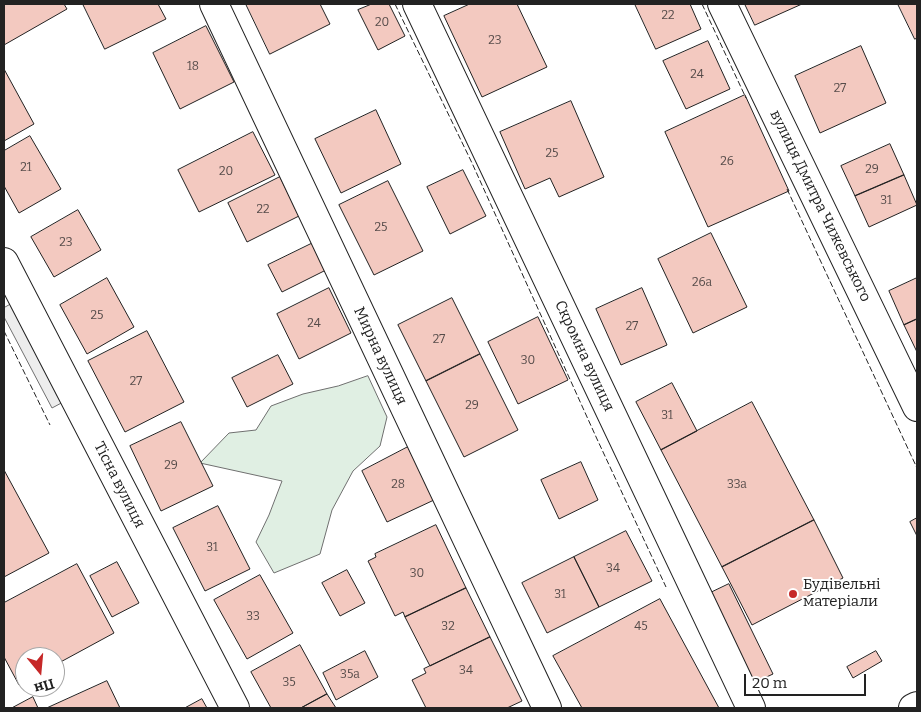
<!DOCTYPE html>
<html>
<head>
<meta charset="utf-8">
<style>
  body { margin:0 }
  #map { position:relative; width:921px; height:712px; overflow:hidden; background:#fff; font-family:Bitter,serif }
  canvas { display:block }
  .frame { position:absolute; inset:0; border:5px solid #222; pointer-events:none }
  .north { position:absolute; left:15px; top:647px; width:50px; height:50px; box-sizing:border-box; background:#fff; border:1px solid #a7a7a7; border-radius:50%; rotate:163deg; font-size:14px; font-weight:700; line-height:20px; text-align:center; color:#222 }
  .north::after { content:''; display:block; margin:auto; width:18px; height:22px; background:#c62828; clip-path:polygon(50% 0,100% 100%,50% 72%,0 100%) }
  .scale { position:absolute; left:744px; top:674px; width:122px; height:22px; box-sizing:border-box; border:2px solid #222; border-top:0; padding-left:6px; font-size:15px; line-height:18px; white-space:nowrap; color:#222; -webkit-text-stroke:4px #fff; paint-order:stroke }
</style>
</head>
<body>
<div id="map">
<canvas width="921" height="712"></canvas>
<div class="frame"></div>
<div class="north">Пн</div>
<div class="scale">20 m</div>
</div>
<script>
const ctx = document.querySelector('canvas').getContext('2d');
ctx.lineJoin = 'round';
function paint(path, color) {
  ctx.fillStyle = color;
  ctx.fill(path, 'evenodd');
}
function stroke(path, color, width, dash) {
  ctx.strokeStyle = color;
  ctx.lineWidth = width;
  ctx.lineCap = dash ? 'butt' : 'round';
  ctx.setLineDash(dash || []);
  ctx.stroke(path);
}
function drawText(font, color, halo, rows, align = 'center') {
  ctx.font = font + ' Bitter,serif';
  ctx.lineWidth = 4;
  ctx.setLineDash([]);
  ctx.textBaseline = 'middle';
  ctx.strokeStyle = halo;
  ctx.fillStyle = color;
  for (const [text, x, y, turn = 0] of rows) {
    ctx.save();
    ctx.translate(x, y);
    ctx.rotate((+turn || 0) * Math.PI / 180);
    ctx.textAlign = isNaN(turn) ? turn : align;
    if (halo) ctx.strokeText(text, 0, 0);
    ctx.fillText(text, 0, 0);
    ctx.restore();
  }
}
const green = new Path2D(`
  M368 376 387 417 380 446 353 471 332 510 320 554 274 573 256 542 269 515 282 481 200 463 229 433 256 430 271 406 303 394 338 386Z`);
paint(green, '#e0efe3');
stroke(green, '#6f6f6f', 1);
const parking = new Path2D(`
  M15 302 67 400 52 408 4 317V308Z`);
paint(parking, '#ededed');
stroke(parking, '#6f6f6f', 1);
const building = new Path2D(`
  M4 4H64L67 9 4 45Z
  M83 4H158L166 19 105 49Z
  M246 4H320L330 24 270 54Z
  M372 4H389L405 36 378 50 358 10Z
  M470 4H517L547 67 482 97 444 16Z
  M635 4H690L701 29 656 49Z
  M745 4H802L755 25Z
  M898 4H917V38L915 39Z
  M206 26 234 82 180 109 153 53Z
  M708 41 730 89 686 109 663 61Z
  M861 46 886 103 820 133 795 76Z
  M4 69 34 124 4 141Z
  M745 95 789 191 708 227 665 132Z
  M571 101 604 177 559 197 550 178 525 189 500 132Z
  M376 110 401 164 341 193 315 139Z
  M253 132 275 175 199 212 178 170Z
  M30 136 61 189 19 213 4 186V151Z
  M890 144 904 175 855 196 841 166Z
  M463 170 486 216 450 234 427 187Z
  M904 175 917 205 869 227 855 196Z
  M280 177 299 216 247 242 228 203Z
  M388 181 423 251 374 275 339 205Z
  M78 210 101 250 54 277 31 237Z
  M711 233 747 307 693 333 658 259Z
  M313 243 326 270 282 292 268 265Z
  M107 278 134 327 87 354 60 305Z
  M917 278V319L904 325 889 291Z
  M329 288 351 333 299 359 277 314Z
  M642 288 667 345 621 365 596 309Z
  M452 298 480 354 426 381 398 325Z
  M538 317 568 380 518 404 488 342Z
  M917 319V352L904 325Z
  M147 331 184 402 125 432 88 361Z
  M480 354 518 430 464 457 426 381Z
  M278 355 293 384 247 407 232 378Z
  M672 383 697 431 661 450 636 402Z
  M752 402 814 520 722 567 661 450Z
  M181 422 213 486 161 511 130 446Z
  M408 447 434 500 387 522 362 471Z
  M581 462 598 500 559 519 541 480Z
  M4 470 49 553 4 577Z
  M218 506 250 569 205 591 173 528Z
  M917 518V536L910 522Z
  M814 520 843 578 752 625 722 567Z
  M436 525 466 588 405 617 403 612 395 616 368 561 376 557 375 554Z
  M626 531 652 581 599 607 574 557Z
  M574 557 599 607 547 633 522 583Z
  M117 562 139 603 112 617 90 576Z
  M77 564 114 633 55 665V657H25V681L19 685 4 657V603Z
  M347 570 365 603 340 616 322 583Z
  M260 575 293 633 247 659 214 600Z
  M729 584 773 674 747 686 704 596Z
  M466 588 490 637 430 666 405 617Z
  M660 599 719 708H582L553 656Z
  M490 637 522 701 507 708H426L412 680 426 673 424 669Z
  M300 645 327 694 301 708H271L251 672Z
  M365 651 378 677 336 700 323 673Z
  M876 651 882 661 853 678 847 667Z
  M107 681 120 708H47Z
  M327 694 336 708H301Z
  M33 697 38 708H12Z
  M202 699 207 708H185Z`);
paint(building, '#f3c9c0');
stroke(building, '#222', 1);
const street = new Path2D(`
  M214 4 547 708
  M417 4 751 708
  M722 4 917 407
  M4 262 235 708`);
const secondary = new Path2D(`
  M913 708 917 706`);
stroke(street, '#222', 30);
stroke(secondary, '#222', 30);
stroke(street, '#fff', 28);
stroke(secondary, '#fff', 28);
stroke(new Path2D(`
  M395 4 472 163 597 439 666 587
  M702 4 746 98
  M787 189 917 468
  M4 331 50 425`), '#222', 1, [6, 2.5]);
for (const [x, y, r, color] of [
  [793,594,5,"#c62828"]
]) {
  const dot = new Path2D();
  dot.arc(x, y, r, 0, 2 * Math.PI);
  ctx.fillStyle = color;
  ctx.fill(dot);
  stroke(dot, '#fff', 2);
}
drawText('12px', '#564c4a', null, [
  ["22",668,16],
  ["20",382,23],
  ["23",495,41],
  ["18",193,67],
  ["24",697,75],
  ["27",840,89],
  ["25",552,154],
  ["26",727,162],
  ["21",26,168],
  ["29",872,170],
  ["20",226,172],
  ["31",886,201],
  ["22",263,210],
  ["25",381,228],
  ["23",66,243],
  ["26а",702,283],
  ["25",97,316],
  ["24",314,324],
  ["27",632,327],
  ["27",439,340],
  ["30",528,361],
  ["27",136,382],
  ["29",472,406],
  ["31",667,416],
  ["29",171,466],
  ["28",398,485],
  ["33а",737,485],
  ["31",212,548],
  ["34",613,569],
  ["30",417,574],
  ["31",560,595],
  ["33",253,617],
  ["32",448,627],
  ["45",641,627],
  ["34",466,671],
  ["35а",350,675],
  ["35",289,683]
]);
drawText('15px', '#222', '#fff', [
  ["вулиця Дмитра Чижевського",820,206,64],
  ["Мирна вулиця",380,356,65],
  ["Скромна вулиця",584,356,65],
  ["Тісна вулиця",119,485,63]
]);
drawText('15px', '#222', '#fff', [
  ["Будівельні",803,585],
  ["матеріали",803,602]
], 'left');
</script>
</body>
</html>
